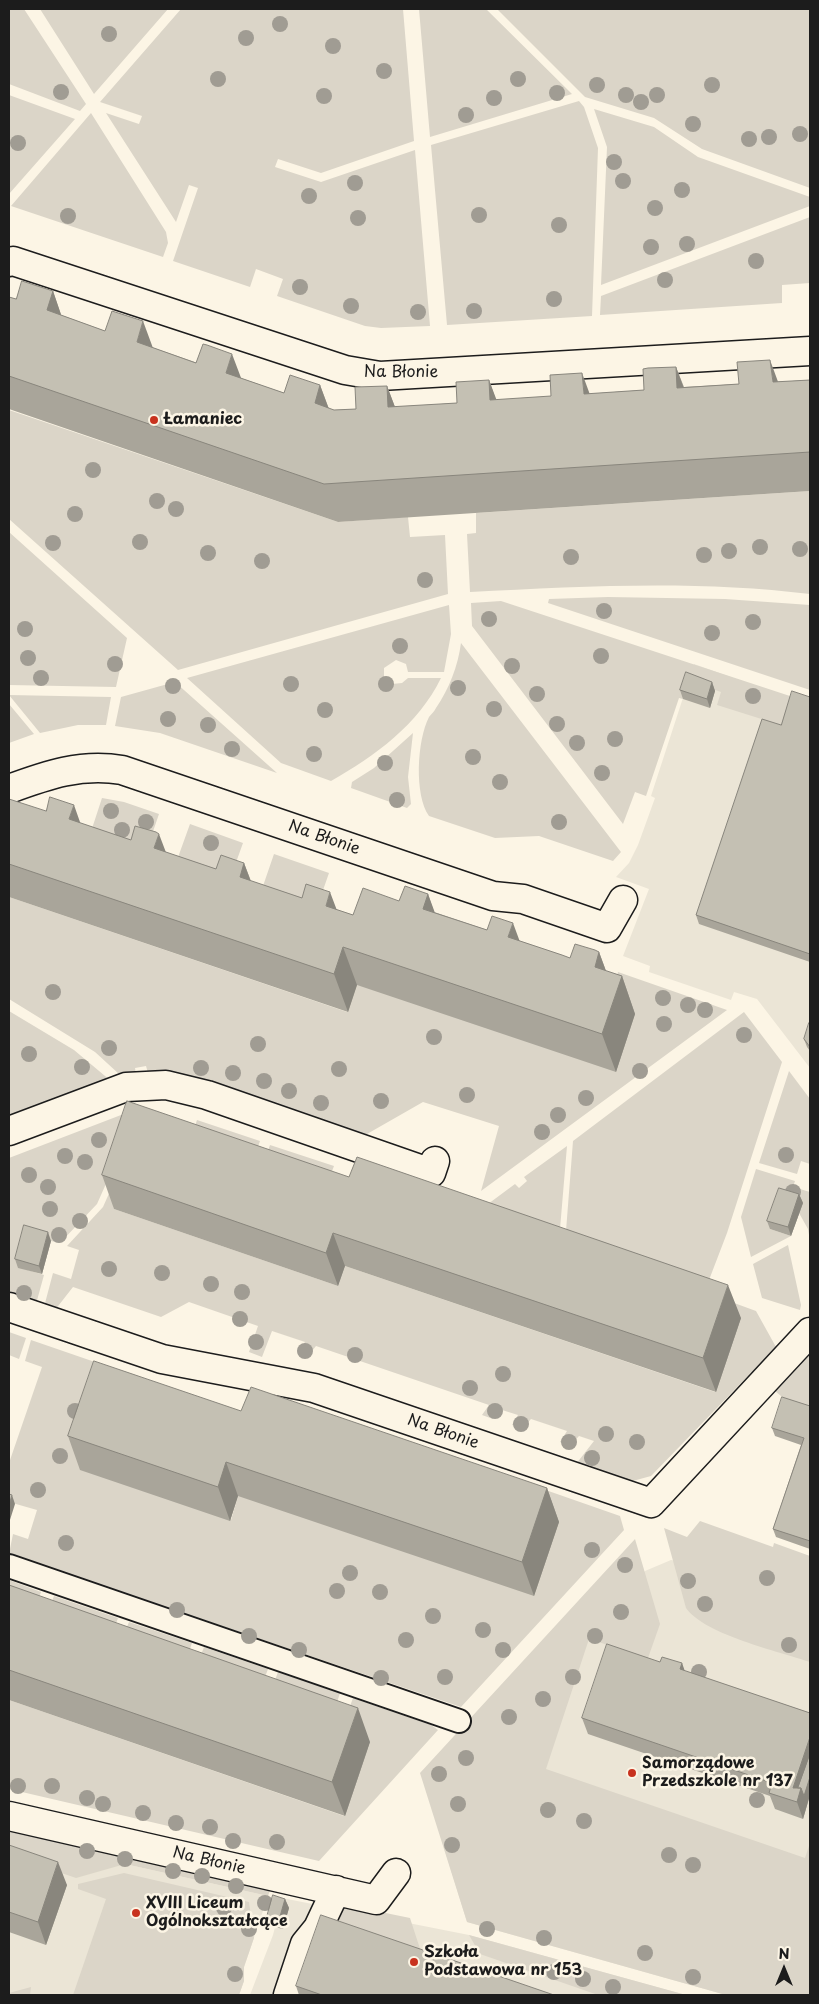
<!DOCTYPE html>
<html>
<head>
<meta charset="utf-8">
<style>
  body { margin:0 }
  #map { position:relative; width:819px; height:2004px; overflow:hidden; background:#fcf5e5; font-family:"Playpen Sans",sans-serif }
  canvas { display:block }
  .frame { position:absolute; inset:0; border:10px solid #1c1c1c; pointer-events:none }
  .north { position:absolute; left:759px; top:1944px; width:50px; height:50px; -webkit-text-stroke:4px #fcf5e5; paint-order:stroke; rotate:0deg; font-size:14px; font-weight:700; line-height:20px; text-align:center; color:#1c1c1c }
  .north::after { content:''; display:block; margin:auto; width:18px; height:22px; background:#1c1c1c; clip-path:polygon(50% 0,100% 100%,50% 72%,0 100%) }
</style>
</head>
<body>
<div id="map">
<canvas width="819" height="2004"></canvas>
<div class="frame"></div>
<div class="north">N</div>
</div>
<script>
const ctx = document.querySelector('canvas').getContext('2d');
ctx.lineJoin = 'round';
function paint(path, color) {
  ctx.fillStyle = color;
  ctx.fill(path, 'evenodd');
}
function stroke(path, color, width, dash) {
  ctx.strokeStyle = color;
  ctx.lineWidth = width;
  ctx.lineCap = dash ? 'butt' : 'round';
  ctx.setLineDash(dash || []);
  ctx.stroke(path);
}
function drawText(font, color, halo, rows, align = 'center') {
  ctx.font = font + ' "Playpen Sans",sans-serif';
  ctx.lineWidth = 5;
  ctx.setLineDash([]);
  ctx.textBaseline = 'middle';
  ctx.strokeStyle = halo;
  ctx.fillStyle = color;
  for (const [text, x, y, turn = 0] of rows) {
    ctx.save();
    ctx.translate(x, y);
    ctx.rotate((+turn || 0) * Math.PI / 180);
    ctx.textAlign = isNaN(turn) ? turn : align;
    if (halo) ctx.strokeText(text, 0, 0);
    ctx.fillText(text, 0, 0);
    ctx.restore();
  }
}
paint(new Path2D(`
  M694 664 810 705V1068L757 999 734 992 731 1000 649 972 650 966 623 956 649 889 616 877 629 863 638 845 655 798 651 796Z
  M671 1560 810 1582V1995H726L467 1922 429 1799 645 1571Z
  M9 1838 268 1896 244 1967V1981L239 1995H9Z
  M282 1898 469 1935 686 1995H250L273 1935 275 1927 270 1926Z`), '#ebe5d6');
paint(new Path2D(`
  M9 9H24L86 104 80 111 9 84Z
  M40 9H168L94 94Z
  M181 9H403L414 141 321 173 278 159 275 167 321 182 415 150 430 326 381 328 365 326 277 296 283 279 256 269 250 287 173 261 198 188 189 185 176 222 106 113 139 124 142 116 100 102Z
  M419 9H486L572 94 430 137Z
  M497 9H810V188L702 149 654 118 585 97Z
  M9 95 75 119 9 194Z
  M579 101 584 107 598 148 592 316 447 325 431 145Z
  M594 109 654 127 698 157 810 197V206L601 285 607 147Z
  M91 113 166 232 168 243 163 257 11 206Z
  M810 217V283L782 285V303L600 315 601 296Z
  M9 410 338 522 408 517 410 537 445 535 448 594 178 670 9 519Z
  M810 491V594C698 580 583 586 470 592L467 534 476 533V513Z
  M9 532 127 638 116 687 9 685Z
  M608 597 725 599 810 605V690L548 603 549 599Z
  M501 601 796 698 784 733 771 722 717 705 721 692 689 681 683 699 679 698 646 796 635 792 623 824 472 626 471 603Z
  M449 605 451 634 444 672H408L406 664 396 660 384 668V676L392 684 402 683 408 678H441C418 725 375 756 331 781L281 763 187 678Z
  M461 643 621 852 613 861 539 836 495 838 429 816C414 795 417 740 429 717 431 714 434 712 436 708 449 689 458 666 461 643Z
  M175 682 277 773 160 733 115 726 121 697Z
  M9 695 111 697 106 725H78L40 733Z
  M9 704 34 734 9 743Z
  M413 733 408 777 411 804 407 808 351 788 352 782 374 768Z
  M102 798 124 802 159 814 138 875 83 856Z
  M190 824 243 843 221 904 168 885Z
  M274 854 329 873 308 933 253 915Z
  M9 897 347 1012 357 985 608 1004 618 972 727 1010 481 1191 499 1126 423 1102 360 1138 148 1073 146 1066 135 1068 136 1074 128 1076 119 1074 95 1052 9 999Z
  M9 1011 74 1050 111 1081 9 1119Z
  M744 1012 782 1062 727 1233 709 1280 566 1231 573 1141Z
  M789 1071 810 1099V1164L801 1161 797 1174 759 1163Z
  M143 1112 133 1123 97 1204 60 1243 51 1241 18 1267 44 1275 36 1304 9 1295V1158L121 1115Z
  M197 1120 260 1141 249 1172 187 1151Z
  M270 1145 334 1166 322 1197 259 1176Z
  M567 1146 560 1229 488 1204 515 1184 519 1188 527 1181 524 1177Z
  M756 1169 795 1181 793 1187 810 1192V1241L808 1229 799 1213 802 1203 770 1229 791 1236 751 1257 741 1217Z
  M111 1189 114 1209 338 1286 345 1266 715 1392V1296L756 1311 776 1347 651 1476 629 1482 576 1464 594 1441 579 1436 570 1446 560 1442 567 1431 531 1419 523 1428 512 1425 518 1415 502 1410 493 1419 482 1415 489 1405 316 1346 308 1356 297 1353 305 1342 272 1331 262 1357 249 1352 258 1326 189 1302 161 1317 73 1287 55 1310 44 1307 53 1273 71 1279 79 1250 67 1246 103 1207Z
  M788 1245 801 1305 800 1310 762 1298 753 1264Z
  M9 1332 26 1338 19 1359 9 1355Z
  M31 1340 150 1381 231 1520 238 1496 537 1487 620 1516 624 1530 461 1707 9 1554 13 1534 28 1539 37 1510 9 1502V1463L42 1367 25 1361Z
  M808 1356H810V1414L787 1401 775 1391Z
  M700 1521 773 1547 774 1543 810 1556V1662C778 1651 705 1635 686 1608L664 1528 687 1537Z
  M635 1539 660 1624 648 1658 589 1639 546 1769 805 1858 810 1843V1995H726L467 1922 420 1773Z
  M9 1580 41 1592 30 1621 9 1614Z
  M54 1596 118 1618 107 1648 42 1626Z
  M129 1622 192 1643 181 1675 117 1652Z
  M204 1647 268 1669 256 1701 192 1679Z
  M278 1672 340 1693 329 1727 266 1705Z
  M353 1698 431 1725 438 1730 319 1861 9 1789V1700L344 1816 370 1742 341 1731Z
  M9 1826 271 1887 268 1896 125 1864 76 1878 9 1855Z
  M124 1873 249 1902 254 1938 244 1967V1981L239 1995H73L106 1899 78 1889V1884Z
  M337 1903 410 1918 423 1958 335 1927Z
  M469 1935 686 1995H598L480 1954Z
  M31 1987 30 1995H9V1993Z`), '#dbd5c8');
const lane = new Path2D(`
  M9 1566 459 1721`);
const street = new Path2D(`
  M9 262 13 261 345 370 380 376 810 351
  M9 789C47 775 81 763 122 770L493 896 523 899 607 928 623 900
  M9 1131 126 1087 166 1085 207 1095 431 1173 435 1161
  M9 1307 162 1359 314 1388 651 1503 810 1332
  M9 1816 376 1900 396 1873
  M288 1995 305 1944 318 1928 336 1890`);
stroke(lane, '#1c1c1c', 26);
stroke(street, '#1c1c1c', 31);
stroke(lane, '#fcf5e5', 22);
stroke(street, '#fcf5e5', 28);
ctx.fillStyle = '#a09c93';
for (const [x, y] of [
  [280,24],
  [109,34],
  [246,38],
  [333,46],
  [384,71],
  [218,79],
  [518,79],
  [597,85],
  [712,85],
  [61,92],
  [557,93],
  [626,95],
  [657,95],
  [324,96],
  [494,98],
  [641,102],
  [466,115],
  [693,124],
  [800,134],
  [769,137],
  [749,139],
  [18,143],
  [614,162],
  [623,181],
  [355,183],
  [682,190],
  [309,196],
  [655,208],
  [479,215],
  [68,216],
  [358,218],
  [559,225],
  [687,244],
  [651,247],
  [756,261],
  [665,280],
  [300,287],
  [554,299],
  [351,306],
  [474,311],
  [418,312],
  [93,470],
  [157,501],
  [176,509],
  [75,514],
  [140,542],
  [53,543],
  [760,547],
  [800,549],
  [729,551],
  [208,553],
  [704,555],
  [571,557],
  [262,561],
  [425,580],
  [604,611],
  [489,619],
  [753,622],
  [25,629],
  [712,633],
  [400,646],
  [601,656],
  [28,658],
  [115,664],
  [512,666],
  [41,678],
  [291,684],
  [386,684],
  [173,686],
  [458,688],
  [537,694],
  [753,696],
  [494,709],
  [325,710],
  [168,719],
  [557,724],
  [208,725],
  [615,739],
  [577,743],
  [232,749],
  [314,754],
  [473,757],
  [385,763],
  [602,773],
  [500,782],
  [397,800],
  [111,811],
  [146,822],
  [559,822],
  [122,830],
  [211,843],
  [53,992],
  [663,998],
  [688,1005],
  [705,1010],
  [664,1024],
  [744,1035],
  [434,1037],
  [258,1044],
  [109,1048],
  [29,1054],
  [82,1067],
  [201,1068],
  [339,1069],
  [640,1071],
  [233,1073],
  [264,1081],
  [289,1091],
  [467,1095],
  [586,1098],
  [381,1101],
  [321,1103],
  [558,1115],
  [542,1132],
  [99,1140],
  [786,1155],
  [65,1156],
  [85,1162],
  [29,1175],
  [48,1187],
  [793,1192],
  [50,1209],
  [80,1221],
  [59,1235],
  [109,1269],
  [162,1273],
  [211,1284],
  [242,1292],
  [24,1293],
  [240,1319],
  [256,1342],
  [305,1351],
  [355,1355],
  [503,1374],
  [470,1388],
  [75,1411],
  [495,1411],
  [521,1424],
  [606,1434],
  [569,1442],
  [637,1442],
  [60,1456],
  [592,1458],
  [38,1490],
  [66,1543],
  [592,1550],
  [625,1565],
  [350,1573],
  [767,1578],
  [688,1581],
  [337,1591],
  [380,1592],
  [705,1604],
  [177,1610],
  [621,1612],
  [433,1616],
  [483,1630],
  [249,1636],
  [595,1636],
  [406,1640],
  [789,1645],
  [299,1650],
  [503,1650],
  [699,1672],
  [445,1677],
  [573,1677],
  [381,1678],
  [543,1699],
  [509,1717],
  [466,1758],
  [439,1774],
  [18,1786],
  [52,1786],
  [87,1798],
  [757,1800],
  [103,1804],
  [458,1804],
  [548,1810],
  [143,1813],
  [584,1821],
  [176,1823],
  [210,1827],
  [233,1841],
  [277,1842],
  [452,1845],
  [87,1851],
  [669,1855],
  [125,1859],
  [693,1865],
  [173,1871],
  [202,1876],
  [236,1886],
  [265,1903],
  [224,1908],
  [249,1929],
  [487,1929],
  [544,1938],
  [645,1953],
  [554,1972],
  [235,1974],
  [693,1977],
  [583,1979],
  [613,1987]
]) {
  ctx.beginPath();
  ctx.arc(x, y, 8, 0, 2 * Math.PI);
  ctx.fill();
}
paint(new Path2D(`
  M53 291 61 315 105 331 284 393 320 385 329 409 334 410 356 409 387 386 395 407 457 403 489 380 496 400 644 390 676 367 684 387 810 380V491L338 522 9 409V297L16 299Z
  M712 682 715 691 710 708 683 699 680 690Z
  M810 697V962L699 924 696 915 781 725Z
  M9 800 80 823 216 869 244 863 251 881 353 915 399 901 428 894 434 912 520 941 570 958 599 952 606 971 622 976 635 1014 616 1072 357 985 348 1012 9 897Z
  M810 1024V1051L807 1047 804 1039Z
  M102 1175 349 1177 741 1318 716 1392 345 1266 338 1286 114 1209Z
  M799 1194 803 1203 791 1236 770 1229 767 1221Z
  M51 1241 42 1274 18 1268 15 1259Z
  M810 1406V1549L776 1537 773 1529 801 1445 775 1436 772 1428Z
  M241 1411 547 1488 559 1522 534 1596 238 1496 230 1521 80 1470 68 1436Z
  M9 1585 370 1742 345 1816 9 1700Z
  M660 1662 682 1663 684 1671 810 1713V1795L803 1819 775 1809 770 1796 588 1734 582 1718Z
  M9 1845 67 1885 46 1945 9 1932V1933Z
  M285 1899 289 1908 283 1929 270 1926 267 1917Z
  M296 1986 554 1995H299Z`), '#a9a59a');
paint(new Path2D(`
  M53 291 66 329 47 310Z
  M143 321 157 359 137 342Z
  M232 354 246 391 226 373Z
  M770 360 784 398 773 382Z
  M676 367 690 405 677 388Z
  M582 373 596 411 584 394Z
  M489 380 503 417 490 400Z
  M320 385 334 423 315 403Z
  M387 386 401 423 388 407Z
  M712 682 715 691 710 708 707 699Z
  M74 805 87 842 69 819Z
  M159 834 173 871 154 848Z
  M244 863 258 901 240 877Z
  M330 892 344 929 326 906Z
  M428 894 442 932 423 909Z
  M513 923 527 961 508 937Z
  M343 947 357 985 348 1012 334 974Z
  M599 952 613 990 595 967Z
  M622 976 635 1014 616 1072 602 1034Z
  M799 1194 803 1203 791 1236 788 1227Z
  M48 1232 51 1241 42 1274 39 1266Z
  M333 1233 345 1266 338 1286 326 1253Z
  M728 1285 741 1318 716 1392 703 1358Z
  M226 1462 238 1496 230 1521 218 1487Z
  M547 1488 559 1522 534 1596 522 1562Z
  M12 1495 15 1504 9 1523V1505Z
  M682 1663 688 1680 680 1669Z
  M358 1708 370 1742 345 1816 332 1782Z
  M810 1737V1795L803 1819 797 1802 793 1788Z
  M58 1862 67 1885 46 1945 38 1922Z
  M285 1899 289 1908 283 1929 279 1920Z`), '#89867d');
const building = new Path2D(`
  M22 281 53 291 47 310 105 331 112 311 143 321 137 342 196 363 203 344 207 345 232 354 226 373 284 393 290 375 320 385 315 403 334 410 356 409 355 387 387 386 388 407 457 403 456 382 489 380 490 400 551 396 550 375 582 373 584 394 644 390 643 369 648 368 676 367 677 388 739 384 737 362 770 360 773 382 810 380V452L324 484 9 376V297L16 299Z
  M686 672 712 682 707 699 680 690Z
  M792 691 810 697V954L696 915 762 719 781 725Z
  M50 797 74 805 69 819 131 840 135 826 156 832 159 834 154 848 216 869 221 855 241 862 244 863 240 877 302 898 306 884 330 892 326 906 353 915 363 888 399 901 405 886 428 894 423 909 487 930 492 916 513 923 508 937 562 955 570 958 575 944 595 950 599 952 595 967 622 976 602 1034 343 947 334 974 9 864V799L46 811Z
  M809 1023 810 1024V1047L804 1039Z
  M127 1101 349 1177 357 1157 728 1285 703 1358 333 1233 326 1253 102 1175Z
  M779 1188 799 1194 788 1227 767 1221Z
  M24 1225 48 1232 39 1266 15 1259Z
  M94 1361 241 1411 251 1387 547 1488 522 1562 226 1462 218 1487 68 1436Z
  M782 1397 810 1406V1541L773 1529 804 1438 772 1428Z
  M9 1494 12 1495 9 1505Z
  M9 1585 358 1708 332 1782 9 1670Z
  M607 1644 660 1662 662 1657 682 1663 680 1669 810 1713V1737L793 1788H801L797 1802 769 1793 772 1783 582 1718Z
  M810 1754V1777L804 1796 801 1788H798Z
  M9 1845 58 1862 38 1922 9 1912Z
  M273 1895 285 1899 279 1920 267 1917Z
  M321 1915 554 1995H322L296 1986Z`);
paint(building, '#c4c0b3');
stroke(building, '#89867d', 1);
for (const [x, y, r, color] of [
  [154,420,5,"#c8321e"],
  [632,1773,5,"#c8321e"],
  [136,1913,5,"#c8321e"],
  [414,1962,5,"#c8321e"]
]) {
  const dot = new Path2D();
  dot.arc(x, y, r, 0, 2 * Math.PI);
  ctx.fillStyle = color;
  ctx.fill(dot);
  stroke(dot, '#fcf5e5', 2);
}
drawText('16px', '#1c1c1c', '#fcf5e5', [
  ["Na Błonie",401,373],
  ["Na Błonie",324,838,19],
  ["Na Błonie",443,1432,19],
  ["Na Błonie",209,1861,13]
]);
drawText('bold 16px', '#1c1c1c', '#fcf5e5', [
  ["Łamaniec",164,420],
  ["Samorządowe",642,1764],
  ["Przedszkole nr 137",642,1782],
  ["XVIII Liceum",146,1904],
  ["Ogólnokształcące",146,1922],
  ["Szkoła",424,1953],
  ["Podstawowa nr 153",424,1971]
], 'left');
</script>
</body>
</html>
